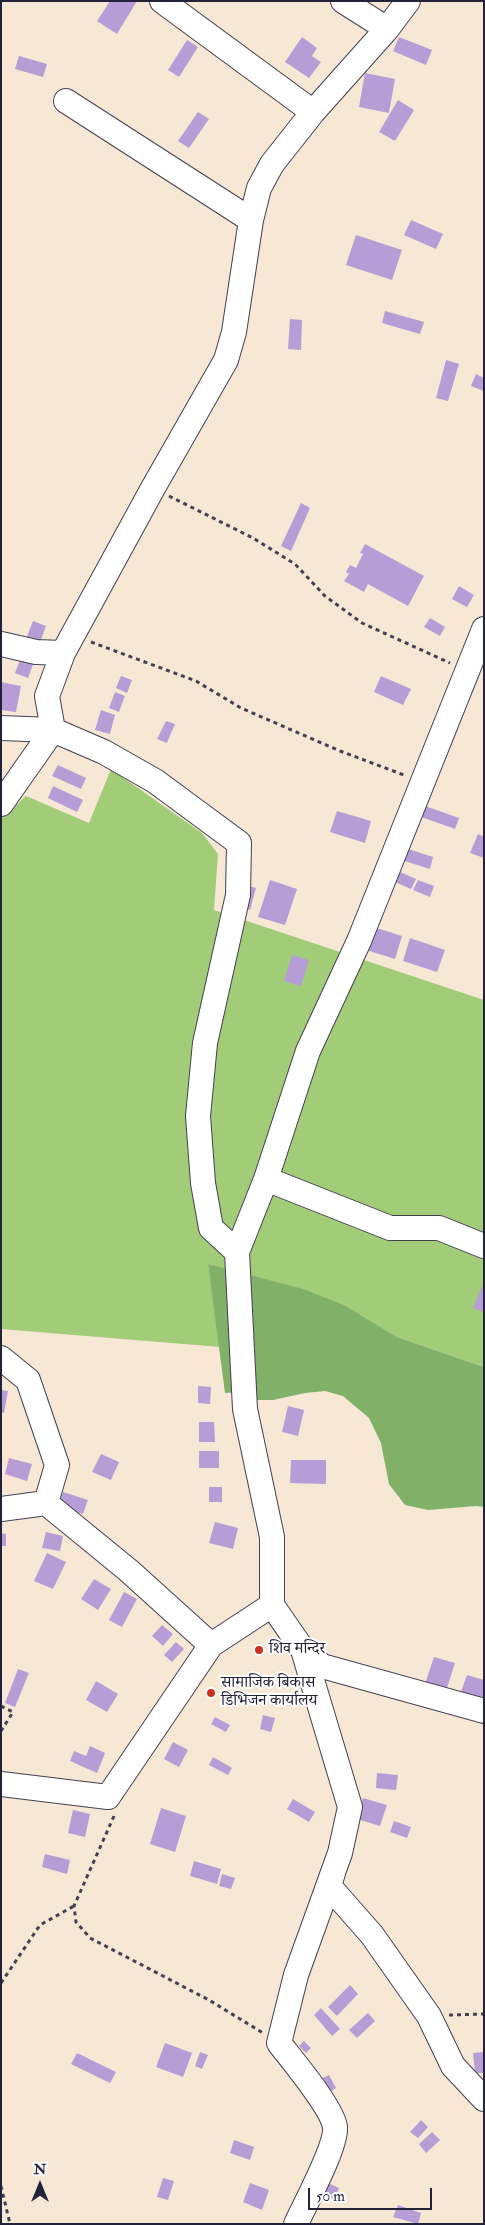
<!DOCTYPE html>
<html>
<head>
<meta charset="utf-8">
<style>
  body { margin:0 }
  #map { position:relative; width:485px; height:2225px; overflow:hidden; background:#f7e8d5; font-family:"IM FELL Double Pica",serif }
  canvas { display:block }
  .frame { position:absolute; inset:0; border:2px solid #22223b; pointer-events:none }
  .north { position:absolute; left:15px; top:2160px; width:50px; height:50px; -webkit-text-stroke:4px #fff; paint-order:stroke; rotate:0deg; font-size:14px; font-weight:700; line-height:20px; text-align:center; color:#22223b }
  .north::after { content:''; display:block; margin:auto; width:18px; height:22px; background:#22223b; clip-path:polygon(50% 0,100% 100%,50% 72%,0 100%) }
  .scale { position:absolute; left:308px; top:2188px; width:124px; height:22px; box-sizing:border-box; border:2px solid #22223b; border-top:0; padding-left:6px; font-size:15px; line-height:18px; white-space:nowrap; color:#22223b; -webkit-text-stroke:4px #fff; paint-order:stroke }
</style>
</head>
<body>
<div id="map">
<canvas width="485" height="2225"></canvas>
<div class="frame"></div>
<div class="north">N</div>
<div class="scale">50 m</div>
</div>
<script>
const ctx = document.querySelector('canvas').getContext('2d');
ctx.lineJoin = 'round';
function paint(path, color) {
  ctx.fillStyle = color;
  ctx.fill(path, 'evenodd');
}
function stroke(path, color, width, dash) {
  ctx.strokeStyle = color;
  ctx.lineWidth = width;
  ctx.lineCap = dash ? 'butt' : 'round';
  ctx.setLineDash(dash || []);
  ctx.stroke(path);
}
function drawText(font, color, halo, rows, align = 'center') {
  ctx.font = font + ' "IM FELL Double Pica","Noto Serif Devanagari",serif';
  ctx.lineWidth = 4;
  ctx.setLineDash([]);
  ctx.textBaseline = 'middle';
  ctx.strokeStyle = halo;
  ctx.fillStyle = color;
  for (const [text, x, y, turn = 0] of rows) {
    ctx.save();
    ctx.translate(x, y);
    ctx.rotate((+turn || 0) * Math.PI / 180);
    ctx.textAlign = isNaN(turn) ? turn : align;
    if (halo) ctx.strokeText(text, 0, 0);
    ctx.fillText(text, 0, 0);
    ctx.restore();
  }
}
paint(new Path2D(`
  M111 769 202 833 218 854 214 910 484 1000V1367L397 1337 346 1306 208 1264 220 1347 1 1329V819L26 796 89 823Z`), '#a2cc78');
paint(new Path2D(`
  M208 1264 303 1289 346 1306 397 1337 484 1367V1507L476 1506 428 1510 405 1505 389 1484 381 1443 369 1418 343 1396 325 1391 305 1393 273 1400H255L240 1392 225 1393Z`), '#81b068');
paint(new Path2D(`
  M110 1H137L117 34 97 21Z
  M302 37 317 48 312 56 321 62 309 78 285 62Z
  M399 37 432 50 426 65 393 51Z
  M187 40 198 47 179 77 168 70Z
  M19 56 47 64 43 77 15 69Z
  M365 73 395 79 389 113 359 107Z
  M398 100 414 110 395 141 379 132Z
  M198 112 209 119 189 148 178 141Z
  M411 220 443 234 436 249 404 235Z
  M356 235 402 250 392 280 346 265Z
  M385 311 424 322 420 334 382 323Z
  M290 319 302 320 301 350 288 349Z
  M446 360 459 364 448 401 436 398Z
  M476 374 484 378V391L471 386Z
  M301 503 310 508 291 551 281 546Z
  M365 544 424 576 408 606 368 584 364 592 344 581 349 574 346 572 350 565 356 568 363 554 360 553Z
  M459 586 474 595 467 607 452 599Z
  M430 618 445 627 440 636 424 627Z
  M33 621 46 626 39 645 26 639Z
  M21 657 34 662 28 678 15 673Z
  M121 676 132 680 127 693 116 688Z
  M381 676 411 689 403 705 374 692Z
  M1 682 21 686 16 712 1 710Z
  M115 692 125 696 119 712 109 708Z
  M101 710 115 715 110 734 95 730Z
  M166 721 175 724 167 743 157 739Z
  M58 765 86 778 81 789 52 776Z
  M53 786 83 800 77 812 48 798Z
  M414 802 459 818 455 829 410 813Z
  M337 811 371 821 365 843 330 832Z
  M478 834 484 837V858L470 853Z
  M402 847 433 857 430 869 398 859Z
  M400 872 416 879 411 889 395 882Z
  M270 880 297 889 285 925 258 917Z
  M418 880 434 886 430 897 413 890Z
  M241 884 256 888 250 910 234 905Z
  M367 925 402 936 395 959 360 948Z
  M410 938 445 950 437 972 403 961Z
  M292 955 309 960 301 986 284 981Z
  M484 1282V1312L473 1308Z
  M198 1386 211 1387 210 1404 198 1403Z
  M1 1390 8 1391 4 1413 1 1412Z
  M288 1406 304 1410 298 1436 282 1432Z
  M199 1422H214L215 1442H199Z
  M199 1451H219V1468H199Z
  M101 1454 119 1462 111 1480 92 1472Z
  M9 1458 32 1464 27 1481 5 1474Z
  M291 1460H326V1484L290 1483Z
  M209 1487H222V1502H209Z
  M63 1492 88 1500 83 1514 58 1506Z
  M215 1522 238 1528 233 1549 209 1543Z
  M46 1532 63 1536 60 1551 42 1548Z
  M1 1533 6 1534V1546H1Z
  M47 1553 66 1562 53 1589 34 1581Z
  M94 1579 111 1589 98 1610 81 1599Z
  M124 1592 137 1599 122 1627 109 1620Z
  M162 1625 173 1634 163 1646 152 1636Z
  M176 1642 184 1649 172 1662 164 1655Z
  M434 1657 455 1663 446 1691 425 1684Z
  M18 1669 29 1673 15 1707 5 1703Z
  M467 1675 484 1680V1703L460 1694Z
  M96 1681 118 1694 107 1712 86 1700Z
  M263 1715 275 1718 271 1732 260 1729Z
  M215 1717 230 1725 226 1732 211 1724Z
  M173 1742 188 1750 179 1767 164 1759Z
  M90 1746 105 1753 97 1773 70 1761 74 1751 86 1756Z
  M213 1757 232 1768 228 1775 209 1765Z
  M377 1773 398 1775 396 1790 376 1788Z
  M363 1798 387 1805 380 1826 357 1819Z
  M293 1799 315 1812 309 1822 287 1809Z
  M161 1808 186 1816 175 1852 150 1844Z
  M73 1810 90 1814 85 1837 68 1833Z
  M394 1821 411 1827 407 1838 390 1832Z
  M45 1854 70 1860 67 1874 42 1867Z
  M194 1861 221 1869 217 1884 190 1876Z
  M222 1874 235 1878 231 1889 219 1886Z
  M350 1985 358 1994 337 2016 328 2007Z
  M321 2008 340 2029 332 2036 314 2015Z
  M368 2013 375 2021 357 2038 349 2030Z
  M304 2041 311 2048 306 2053 299 2046Z
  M165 2043 192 2053 183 2077 156 2067Z
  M200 2052 208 2055 202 2069 195 2066Z
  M484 2052V2073H475L473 2053Z
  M77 2053 116 2072 110 2083 71 2064Z
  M329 2075 336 2088 328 2093 320 2079Z
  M421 2120 428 2127 418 2138 410 2132Z
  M432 2132 440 2140 426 2153 419 2144Z
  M234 2140 254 2147 250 2160 230 2153Z
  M163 2178 174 2181 168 2200 157 2197Z
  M319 2179 339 2188 334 2200 314 2192Z
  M250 2183 269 2190 262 2210 243 2202Z
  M398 2205 421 2213 418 2224 393 2217Z`), '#b79dd5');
const minor = new Path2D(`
  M162 1 313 112
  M343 1 387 29
  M66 101 251 220
  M1 644 36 652 63 653
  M1 728 53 730 104 752 155 781 239 843 238 895 205 1043 198 1116 203 1183 211 1228 237 1252
  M1 804 53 730 47 696 63 653 153 488 226 360 234 332 251 220 259 188 272 164 313 112 387 29 408 1
  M266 1179 390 1228H439L484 1246
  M1 1358 28 1380 57 1465 46 1503
  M1 1509 46 1503 128 1570 211 1645
  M303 1650 322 1666 484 1711
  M1 1784 108 1797 211 1645 272 1605
  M333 1873 329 1886 372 1935 429 2016 453 2066 484 2099
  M296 2224C305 2204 337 2146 335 2127 332 2107 292 2060 279 2043L296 1975 340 1853 350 1807 303 1650 272 1605V1537L245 1409 237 1252 266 1179 308 1051 359 941 484 629`);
stroke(minor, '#424052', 26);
stroke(new Path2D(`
  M169 496 253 538 295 564 325 596 362 623 450 663
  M91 642 196 681 241 708 340 751 404 775
  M1 1706 13 1712 1 1731
  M114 1816 74 1906 76 1922 90 1938 209 2000 263 2033
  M1 1983 40 1925 74 1906
  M449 2015 484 2014
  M1 2186 10 2224`), '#424052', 3, [4, 4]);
stroke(minor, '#fff', 24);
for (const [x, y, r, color] of [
  [259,1650,5,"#c8321e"],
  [211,1693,5,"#c8321e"]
]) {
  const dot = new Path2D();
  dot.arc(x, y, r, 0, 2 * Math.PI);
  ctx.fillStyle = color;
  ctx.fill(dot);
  stroke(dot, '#fff', 2);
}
drawText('16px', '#22223b', '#fff', [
  ["शिव मन्दिर",269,1650],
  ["सामाजिक बिकास",221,1684],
  ["डिभिजन कार्यालय",221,1702]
], 'left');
</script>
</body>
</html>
